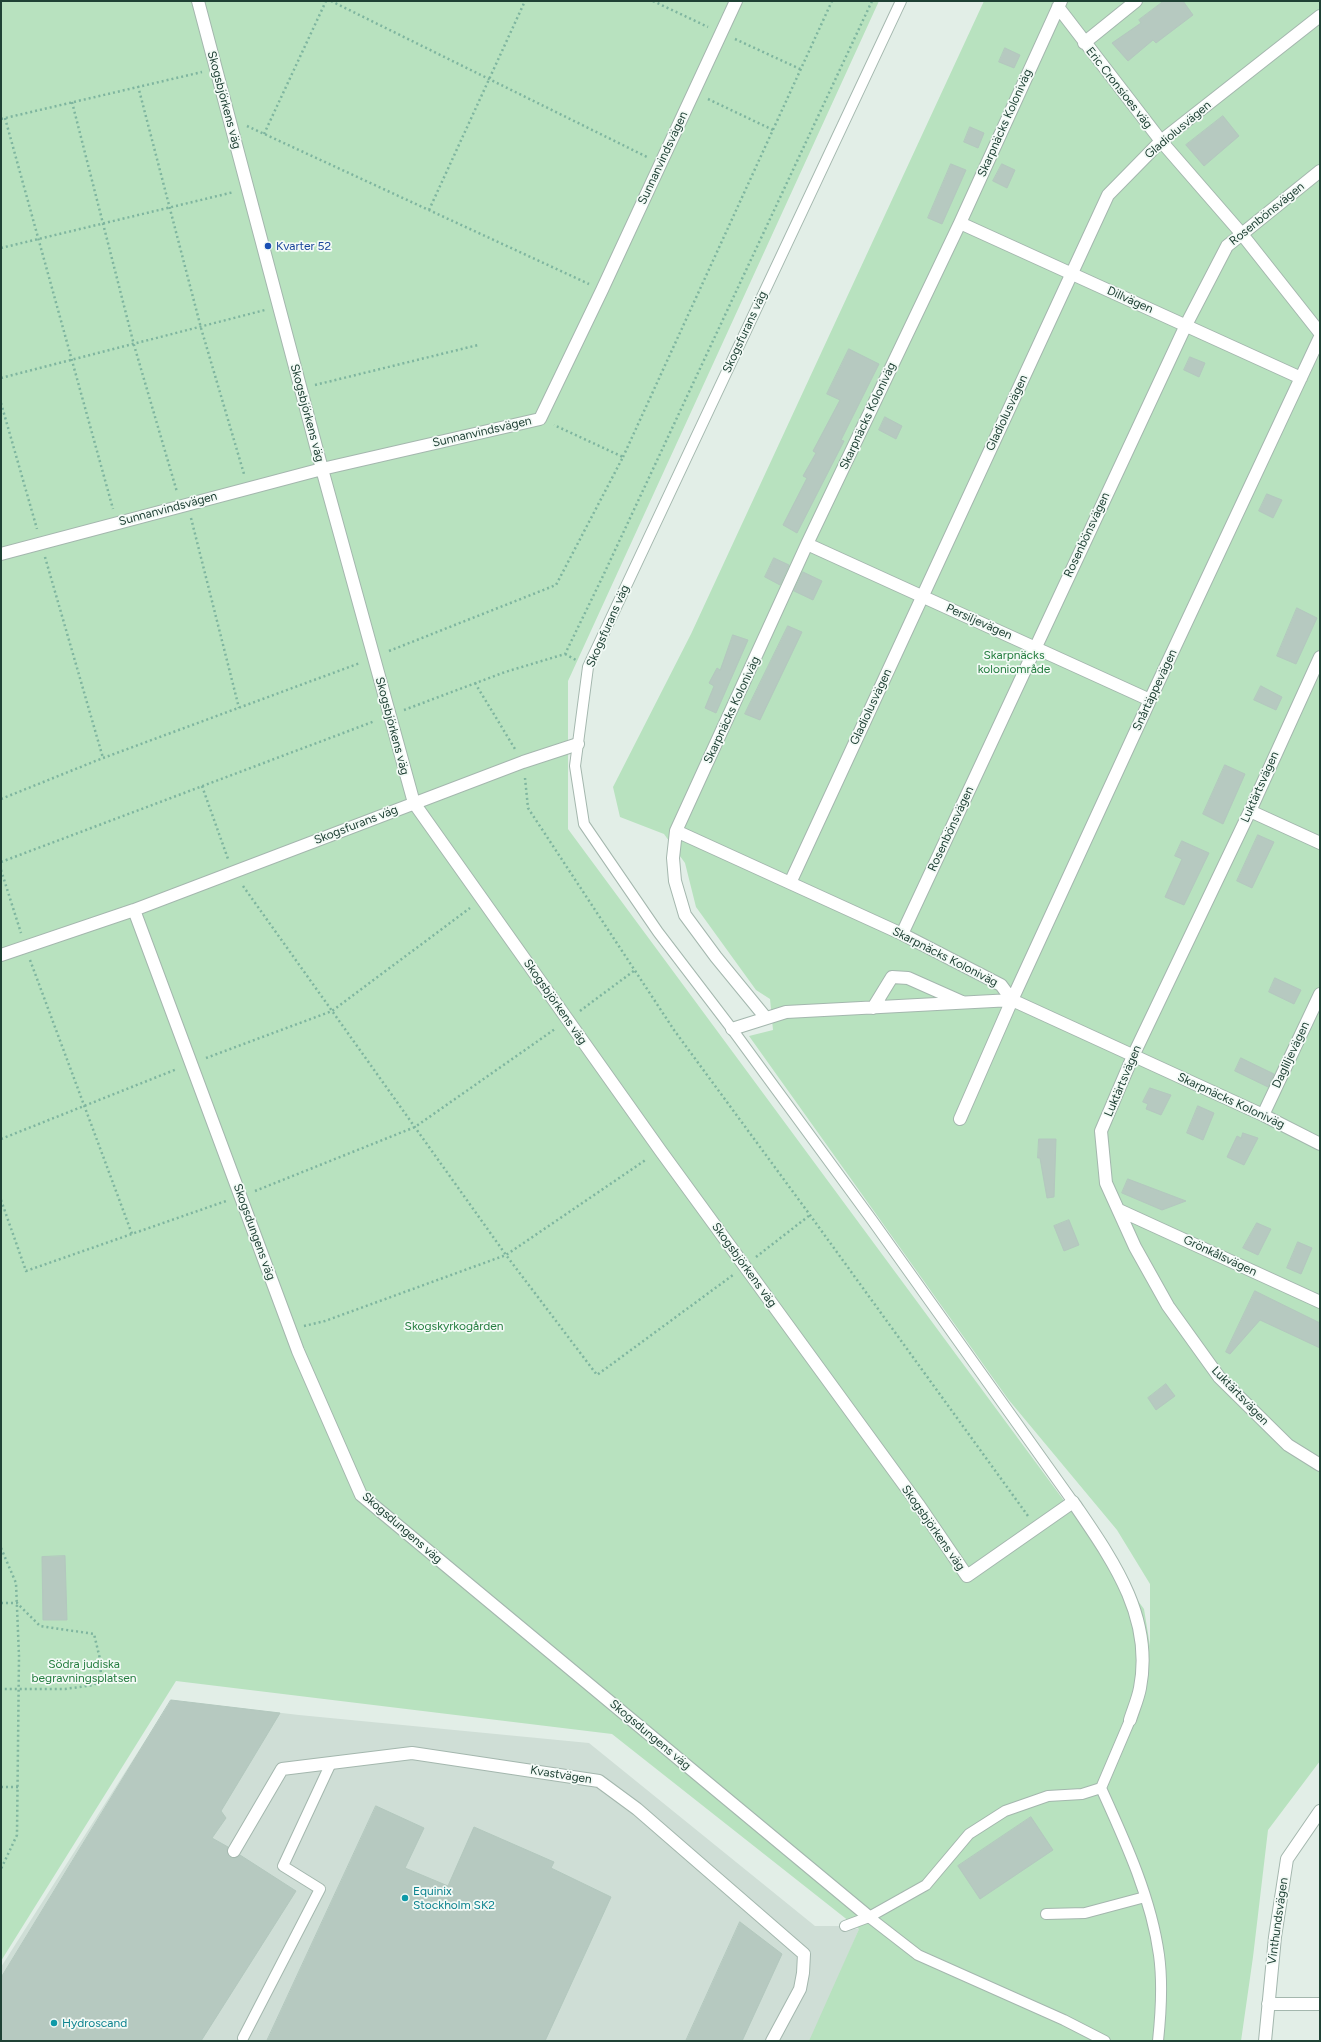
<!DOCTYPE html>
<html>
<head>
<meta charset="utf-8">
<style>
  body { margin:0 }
  #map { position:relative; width:1321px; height:2042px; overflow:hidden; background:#e2eee7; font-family:Figtree,sans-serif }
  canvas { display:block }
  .frame { position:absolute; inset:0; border:2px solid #1f4135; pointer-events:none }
</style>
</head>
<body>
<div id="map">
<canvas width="1321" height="2042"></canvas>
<div class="frame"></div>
</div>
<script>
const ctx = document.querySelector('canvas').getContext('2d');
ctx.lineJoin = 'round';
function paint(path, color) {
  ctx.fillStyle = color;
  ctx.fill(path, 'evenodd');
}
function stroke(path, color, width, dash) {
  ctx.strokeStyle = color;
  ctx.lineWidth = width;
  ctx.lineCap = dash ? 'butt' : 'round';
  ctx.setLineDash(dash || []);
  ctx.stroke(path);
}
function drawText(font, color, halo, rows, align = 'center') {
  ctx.font = font + ' Figtree,sans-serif';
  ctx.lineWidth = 3.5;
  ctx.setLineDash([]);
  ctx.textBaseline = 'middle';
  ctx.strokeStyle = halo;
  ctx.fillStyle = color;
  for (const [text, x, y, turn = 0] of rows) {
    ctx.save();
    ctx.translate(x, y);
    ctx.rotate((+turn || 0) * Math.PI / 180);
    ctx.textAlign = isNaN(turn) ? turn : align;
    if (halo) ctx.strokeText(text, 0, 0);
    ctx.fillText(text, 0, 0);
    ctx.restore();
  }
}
paint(new Path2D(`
  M171 1700 299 1715 589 1743 815 1926H845L859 1929 812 2041H1V1967Z`), '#cfded6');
paint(new Path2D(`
  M1 1H879L568 681V829L1144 1609 1150 1646V1584L1117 1530 1008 1399 749 1036 773 1030 770 999 756 990 696 907 685 863 664 834 620 817 613 787 691 634 984 1H1320V1761L1268 1830 1253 1957 1241 2041H809L859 1929 612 1734 176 1681 1 1961Z`), '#b8e2bf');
const building = new Path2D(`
  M1164 1H1183L1193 15 1156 43 1153 40 1128 61 1112 43 1141 23 1139 20Z
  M1005 48 1020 55 1014 68 999 62Z
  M1223 116 1239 136 1204 166 1186 145Z
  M970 127 984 133 978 148 964 142Z
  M951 164 966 170 942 224 928 218Z
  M1002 164 1015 170 1007 188 993 181Z
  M849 349 879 364 841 440 844 441 797 533 783 525 807 478 803 476 816 453 813 451 840 400 827 394Z
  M1190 357 1205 363 1199 377 1184 370Z
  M885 417 902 426 896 439 879 430Z
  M1267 494 1282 500 1273 518 1259 511Z
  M774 558 789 565 780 585 765 577Z
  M803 572 822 581 813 600 794 591Z
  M1297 608 1317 618 1296 664 1277 656Z
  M788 626 802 632 760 720 745 714Z
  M733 635 748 640 716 713 705 708 714 686 709 683 717 668 720 670Z
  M1261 686 1282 697 1276 710 1254 700Z
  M1225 765 1245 774 1223 824 1203 814Z
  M1258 835 1274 842 1252 888 1237 881Z
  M1182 841 1209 853 1184 905 1165 897 1182 859 1175 856Z
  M1275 978 1301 990 1294 1004 1269 992Z
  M1241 1058 1274 1074 1268 1087 1235 1071Z
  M1150 1088 1171 1095 1161 1115 1146 1109 1148 1104 1143 1102Z
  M1198 1106 1214 1113 1203 1140 1187 1133Z
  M1243 1133 1258 1138 1244 1165 1227 1157 1237 1136 1241 1138Z
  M1039 1139H1056L1054 1197 1047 1198 1040 1158H1038Z
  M1128 1179 1186 1201 1162 1210 1122 1193Z
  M1069 1220 1079 1245 1064 1251 1054 1226Z
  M1257 1223 1271 1229 1258 1255 1243 1248Z
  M1298 1242 1312 1248 1301 1274 1287 1268Z
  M1255 1291 1320 1323V1348L1260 1320 1230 1354 1226 1352Z
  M1166 1384 1175 1396 1156 1410 1148 1398Z
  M65 1556 67 1620H43L42 1557Z
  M171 1700 280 1713 221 1811 226 1818 212 1838 228 1847 227 1851 230 1857 234 1858 240 1855 296 1891 201 2041H1V1978Z
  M376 1806 424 1828 405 1868 448 1886 474 1827 554 1862 551 1868 611 1897 545 2041H267Z
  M1031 1817 1053 1850 980 1899 958 1866Z
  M740 1922 782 1954 742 2041H686Z`);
paint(building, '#b6c9c0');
stroke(building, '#b3c8be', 1);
const service = new Path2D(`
  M901 1 588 667 575 766 584 824 658 932 732 1029 872 1220 1073 1502
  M1101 1788C1125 1841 1151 1897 1159 1955 1163 1984 1161 2013 1158 2041
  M1046 1914 1085 1913 1145 1897
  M869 1917 918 1955 1064 2020 1105 2041
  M845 1926 869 1917 926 1885 969 1834 1005 1811 1048 1796 1082 1794 1101 1788 1130 1720
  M243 2038 320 1889 283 1866 331 1763`);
const minor = new Path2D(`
  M198 1 322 469 414 803 660 1150 918 1504 967 1576 1073 1502C1111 1558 1154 1616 1140 1688 1138 1699 1133 1710 1130 1720
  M1061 1 960 223 807 544 676 831 902 934 1001 985 1012 1000 1263 1115 1320 1144
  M1058 7 1161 141 1241 233 1320 333
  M1084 43 1136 1
  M960 223 1301 378
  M807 544 1150 700
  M1 554 322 469 540 419 602 290 736 1
  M1320 657 1250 811 1133 1056 1101 1131 1106 1183 1135 1247 1168 1306 1219 1377 1288 1445 1320 1465
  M1250 811 1320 843
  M676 831 673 858 675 881 685 915 716 957 766 1018
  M790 883 1108 195 1161 141 1320 16
  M134 910 298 1351 361 1495 869 1917
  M902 934 1186 325 1227 246 1320 171
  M1 955 134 910 523 762 578 744
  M873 1008 892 977 908 978 962 1002
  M732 1029 786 1012 1012 1000 1150 700 1320 337
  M1263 1115 1320 994
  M960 1119 1012 1000
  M1119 1210 1320 1302
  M234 1851 282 1769 412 1753 599 1781 637 1809 804 1954 803 1973 800 1989 772 2041
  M1268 2004H1320
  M1265 2041 1275 1937 1287 1859 1320 1811`);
stroke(service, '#a4b7ae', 12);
stroke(minor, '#a4b7ae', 14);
stroke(new Path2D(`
  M331 1 647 157
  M653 1 708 27
  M735 39 800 69
  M138 86 201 328 244 474
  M708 99 773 130
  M72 102 134 345 177 492
  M5 118 113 509
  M1 119 202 72
  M247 126 589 284
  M264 134 326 1
  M429 210 525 1
  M1 248 234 192
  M1 378 265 310
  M315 385 478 345
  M1 403 37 529
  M623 457 832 1
  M191 518 239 708
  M45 557 103 758
  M389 651 556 585 623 457 554 425
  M565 654 576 660
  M475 683 515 749
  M404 710 505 672 565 654 602 578 872 1
  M525 778 528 808 674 1030 810 1215 1028 1516
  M202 786 228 859
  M1 799 103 758 360 663
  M1 862 375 721
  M1 870 21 933
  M243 886 506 1255 597 1375 733 1275
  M30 960 132 1234
  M580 1011 635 970
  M206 1058 332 1011 470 908
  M1 1139 177 1069
  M255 1191 415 1127 555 1029
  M1 1200 26 1271 226 1201
  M756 1257 810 1215
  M304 1326 325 1321 506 1255 647 1159
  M1 1548 16 1583 19 1656 17 1835 1 1869
  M1 1603H17L40 1626 94 1634 100 1659 101 1677 94 1685 65 1689H1
  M1 1787H18`), '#7eb59f', 2.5, [2, 3]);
stroke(service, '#fff', 10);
stroke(minor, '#fff', 12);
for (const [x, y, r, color] of [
  [268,246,4,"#1a4fb4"],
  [405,1898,4,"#0f9aa8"],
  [54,2023,4,"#0f9aa8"]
]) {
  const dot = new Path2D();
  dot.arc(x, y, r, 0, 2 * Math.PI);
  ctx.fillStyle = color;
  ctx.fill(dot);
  stroke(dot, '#f3faf6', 1.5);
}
drawText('12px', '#1f4135', '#f3faf6', [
  ["Eric Cronsioes väg",1119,88,52],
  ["Skogsbjörkens väg",224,100,75],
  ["Skarpnäcks Koloniväg",1005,123,-66],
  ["Gladiolusvägen",1178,130,-40],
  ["Sunnanvindsvägen",663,158,-65],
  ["Rosenbönsvägen",1267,214,-39],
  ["Dillvägen",1130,300,24],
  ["Skogsfurans väg",745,332,-65],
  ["Skogsbjörkens väg",307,413,75],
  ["Gladiolusvägen",1007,413,-65],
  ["Skarpnäcks Koloniväg",868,416,-65],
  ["Sunnanvindsvägen",482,432,-13],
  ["Sunnanvindsvägen",168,509,-15],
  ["Rosenbönsvägen",1087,535,-65],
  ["Persiljevägen",979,622,24],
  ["Skogsfurans väg",608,626,-66],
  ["Snårtäppevägen",1155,690,-65],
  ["Gladiolusvägen",871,707,-65],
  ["Skarpnäcks Koloniväg",732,710,-65],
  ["Skogsbjörkens väg",392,726,75],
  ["Luktärtsvägen",1260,787,-66],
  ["Skogsfurans väg",356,825,-21],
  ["Rosenbönsvägen",951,829,-65],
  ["Skarpnäcks Koloniväg",945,957,27],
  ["Skogsbjörkens väg",555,1002,55],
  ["Dagliljevägen",1291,1055,-65],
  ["Luktärtsvägen",1123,1081,-67],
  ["Skarpnäcks Koloniväg",1231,1101,25],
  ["Skogsdungens väg",254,1232,70],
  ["Grönkålsvägen",1220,1256,25],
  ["Skogsbjörkens väg",744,1265,54],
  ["Luktärtsvägen",1240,1396,46],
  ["Skogsdungens väg",402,1528,41],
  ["Skogsbjörkens väg",933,1528,55],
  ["Skogsdungens väg",650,1735,40],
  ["Kvastvägen",561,1775,9],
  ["Vinthundsvägen",1278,1921,-82]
]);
drawText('12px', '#164399', '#f3faf6', [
  ["Kvarter 52",276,246]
], 'left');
drawText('12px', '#247d3f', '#f3faf6', [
  ["Skarpnäcks",1014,655],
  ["koloniområde",1014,669],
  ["Skogskyrkogården",454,1326],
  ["Södra judiska",84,1664],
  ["begravningsplatsen",84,1678]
]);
drawText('12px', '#0d838f', '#f3faf6', [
  ["Equinix",413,1891],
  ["Stockholm SK2",413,1905],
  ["Hydroscand",62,2023]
], 'left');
</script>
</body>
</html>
